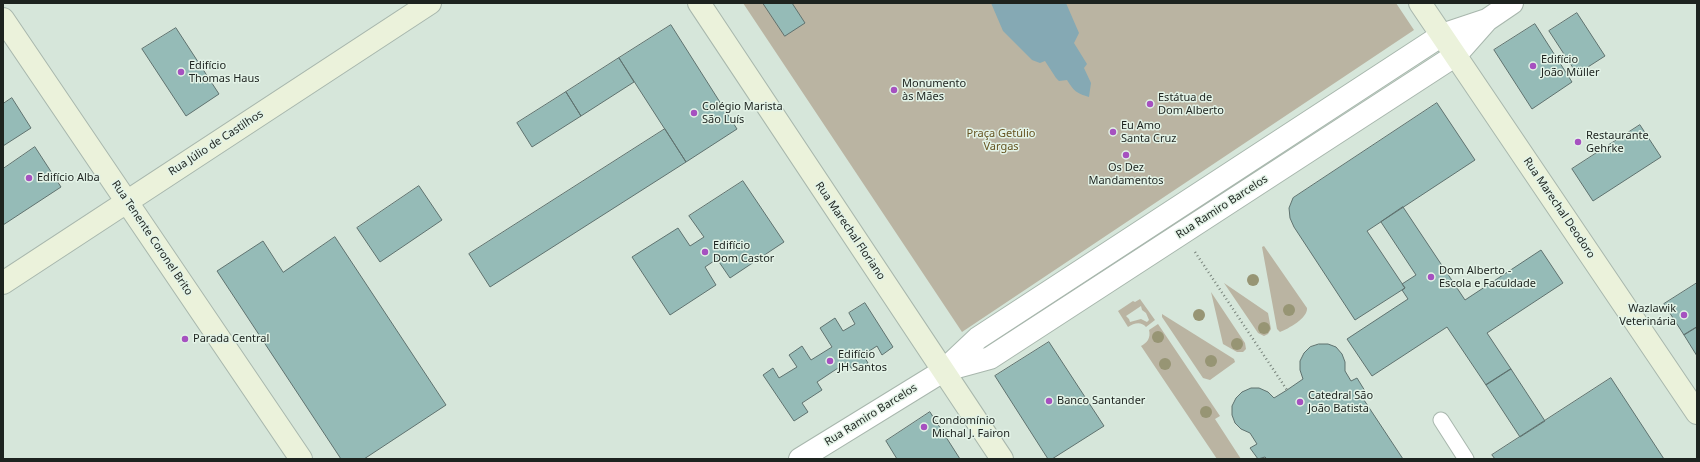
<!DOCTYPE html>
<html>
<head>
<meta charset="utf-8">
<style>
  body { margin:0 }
  #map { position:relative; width:1700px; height:462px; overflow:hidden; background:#d6e6da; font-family:"Noto Sans",sans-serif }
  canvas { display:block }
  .frame { position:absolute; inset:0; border:4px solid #1d231f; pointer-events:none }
</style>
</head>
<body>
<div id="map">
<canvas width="1700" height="462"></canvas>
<div class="frame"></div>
</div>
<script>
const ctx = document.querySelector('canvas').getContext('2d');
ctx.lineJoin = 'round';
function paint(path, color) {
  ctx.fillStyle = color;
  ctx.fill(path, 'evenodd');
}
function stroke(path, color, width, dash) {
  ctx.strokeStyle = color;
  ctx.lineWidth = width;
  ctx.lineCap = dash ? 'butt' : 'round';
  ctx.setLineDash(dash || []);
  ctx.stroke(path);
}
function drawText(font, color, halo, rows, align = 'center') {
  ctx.font = font + ' "Noto Sans",sans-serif';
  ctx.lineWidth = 3;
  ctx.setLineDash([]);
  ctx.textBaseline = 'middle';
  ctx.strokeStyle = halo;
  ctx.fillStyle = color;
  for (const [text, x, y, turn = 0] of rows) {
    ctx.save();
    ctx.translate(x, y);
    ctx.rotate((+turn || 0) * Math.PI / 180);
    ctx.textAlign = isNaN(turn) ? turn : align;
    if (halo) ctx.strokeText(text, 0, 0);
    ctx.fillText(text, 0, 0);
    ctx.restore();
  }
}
paint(new Path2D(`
  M743 3H1396L1414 30 962 332Z
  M1264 246 1307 308C1308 318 1288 329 1280 332L1277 329 1262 247Z
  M1224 283 1268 313 1271 329 1268 334 1264 336 1258 333Z
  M1211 292 1245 343 1246 349 1243 352H1237L1223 344Z
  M1140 299 1155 320 1146 327C1141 321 1134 323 1128 327L1118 311 1133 301 1135 302ZM1141 306 1142 310 1146 313 1149 320 1147 322 1141 319 1130 322 1129 319 1126 316Z
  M1162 314 1234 359 1235 362 1210 380 1203 378 1162 317Z
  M1158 324 1220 416 1215 419 1241 459H1217L1141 346C1147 343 1151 338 1149 330Z`), '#bab4a2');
paint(new Path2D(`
  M991 3H1066L1079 33 1074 43 1087 64 1084 68 1091 83 1089 97C1076 93 1074 91 1067 80L1059 81 1056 78 1045 61 1040 63 1032 60 1003 31Z`), '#85a9b4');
const building = new Path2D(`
  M763 3H792L805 23 785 36Z
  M1577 13 1605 56 1577 74 1549 31Z
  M1535 24 1572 82 1532 109 1494 50Z
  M671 25 737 129 686 162 619 58Z
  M176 28 219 94 186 116 142 49Z
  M619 58 634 82 581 116 566 92Z
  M566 92 581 116 532 147 517 123Z
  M12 98 31 128 3 146V104Z
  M1437 103 1475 160 1367 231 1405 288 1355 320 1294 227 1290 218 1289 208 1293 198Z
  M1640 125 1661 157 1593 201 1572 169Z
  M665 129 686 162 490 287 469 254Z
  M35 147 61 187 3 225V169Z
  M743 181 784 242 730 278 717 259 705 267 716 285 670 315 632 257 678 228 690 246 704 237 689 216Z
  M419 186 442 220 380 262 357 228Z
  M1403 207 1465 300 1541 250 1563 283 1487 333 1511 369 1486 385 1447 327 1372 376 1347 339 1408 299 1402 290 1405 288 1402 284 1416 275 1381 222Z
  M335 237 446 405 364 459H341L217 271 263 241 283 272Z
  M1697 283V327L1684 335 1664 304Z
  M865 303 893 347 882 355 877 346 863 355 868 363 854 372 847 362 817 382 822 390 802 403 808 412 794 421 763 375 773 368 779 378 797 367 789 355 802 346 811 360 832 347 820 328 835 318 843 331 855 324 849 313Z
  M1697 327V356L1684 335Z
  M1049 342 1104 426 1052 459H1048L995 376Z
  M1319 344H1328L1336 347 1342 354 1345 362V371L1351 381 1357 378 1365 391 1360 394 1403 459H1267L1265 457 1258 459 1250 448 1257 444 1250 433 1241 429 1235 423 1232 415V406L1236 398 1242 392 1251 388H1259L1268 392 1274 398 1287 390 1303 379 1300 370V361L1304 353 1310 347Z
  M1511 369 1545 421 1520 437 1486 385Z
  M1611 378 1664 459H1495L1492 455Z
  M930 412 960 459H897L886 441Z`);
paint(building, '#95bbb7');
stroke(building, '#5f726f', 1);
const lane = new Path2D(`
  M1441 420 1466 459`);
const street = new Path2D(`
  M946 370 990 358 1456 55 1487 20 1512 3
  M800 459 943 371 978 338 1442 35 1487 20`);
const secondary = new Path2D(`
  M699 3 1002 459
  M1420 3 1697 413
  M3 19 301 459
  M3 283 430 3`);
stroke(lane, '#a8b7ad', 17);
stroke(street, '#a8b7ad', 24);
stroke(secondary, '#a8b7ad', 24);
stroke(new Path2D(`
  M1195 252 1287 390`), '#77827a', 2.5, [1, 3]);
stroke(lane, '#fff', 15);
stroke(street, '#fff', 22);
stroke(secondary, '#ebf2db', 22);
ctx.fillStyle = '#979574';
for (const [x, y] of [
  [1253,280],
  [1289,310],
  [1199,315],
  [1264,328],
  [1158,337],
  [1237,344],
  [1211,361],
  [1165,364],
  [1206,412]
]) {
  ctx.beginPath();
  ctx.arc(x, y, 6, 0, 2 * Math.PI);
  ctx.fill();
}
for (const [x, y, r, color] of [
  [1533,66,4,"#a651c0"],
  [181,72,4,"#a651c0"],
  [894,90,4,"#a651c0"],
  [1150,104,4,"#a651c0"],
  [694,113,4,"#a651c0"],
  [1113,132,4,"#a651c0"],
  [1578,142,4,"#a651c0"],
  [1126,155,4,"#a651c0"],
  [29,178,4,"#a651c0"],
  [705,252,4,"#a651c0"],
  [1431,277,4,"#a651c0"],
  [1684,315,4,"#a651c0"],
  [185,339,4,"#a651c0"],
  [830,361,4,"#a651c0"],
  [1049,401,4,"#a651c0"],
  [1300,402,4,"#a651c0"],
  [924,427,4,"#a651c0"]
]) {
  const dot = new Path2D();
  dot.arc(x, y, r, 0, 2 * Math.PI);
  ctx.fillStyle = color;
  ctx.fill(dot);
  stroke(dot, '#e3f3e7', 1.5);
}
drawText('11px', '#1d231f', '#e3f3e7', [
  ["Edifício",1541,60],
  ["João Müller",1541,73],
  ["Edifício",189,66],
  ["Thomas Haus",189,79],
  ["Monumento",902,84],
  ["às Mães",902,97],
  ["Estátua de",1158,98],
  ["Dom Alberto",1158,111],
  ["Colégio Marista",702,107],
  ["São Luís",702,120],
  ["Eu Amo",1121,126],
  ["Santa Cruz",1121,139],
  ["Restaurante",1586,136],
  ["Gehrke",1586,149],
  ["Os Dez",1126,168,"center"],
  ["Mandamentos",1126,181,"center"],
  ["Edifício Alba",37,178],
  ["Edifício",713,246],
  ["Dom Castor",713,259],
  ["Dom Alberto -",1439,271],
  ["Escola e Faculdade",1439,284],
  ["Wazlawik",1676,309,"right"],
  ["Veterinária",1676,322,"right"],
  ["Parada Central",193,339],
  ["Edifício",838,355],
  ["JH Santos",838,368],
  ["Catedral São",1308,396],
  ["João Batista",1308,409],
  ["Banco Santander",1057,401],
  ["Condomínio",932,421],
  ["Michal J. Fairon",932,434]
], 'left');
drawText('11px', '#645320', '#e3f3e7', [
  ["Praça Getúlio",1001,134],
  ["Vargas",1001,147]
]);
drawText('11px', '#1d231f', '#e3f3e7', [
  ["Rua Júlio de Castilhos",216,143,-33],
  ["Rua Ramiro Barcelos",1222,207,-33],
  ["Rua Marechal Deodoro",1559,208,56],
  ["Rua Marechal Floriano",850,231,56],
  ["Rua Tenente Coronel Brito",152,238,56],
  ["Rua Ramiro Barcelos",871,415,-32]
]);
</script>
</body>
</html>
